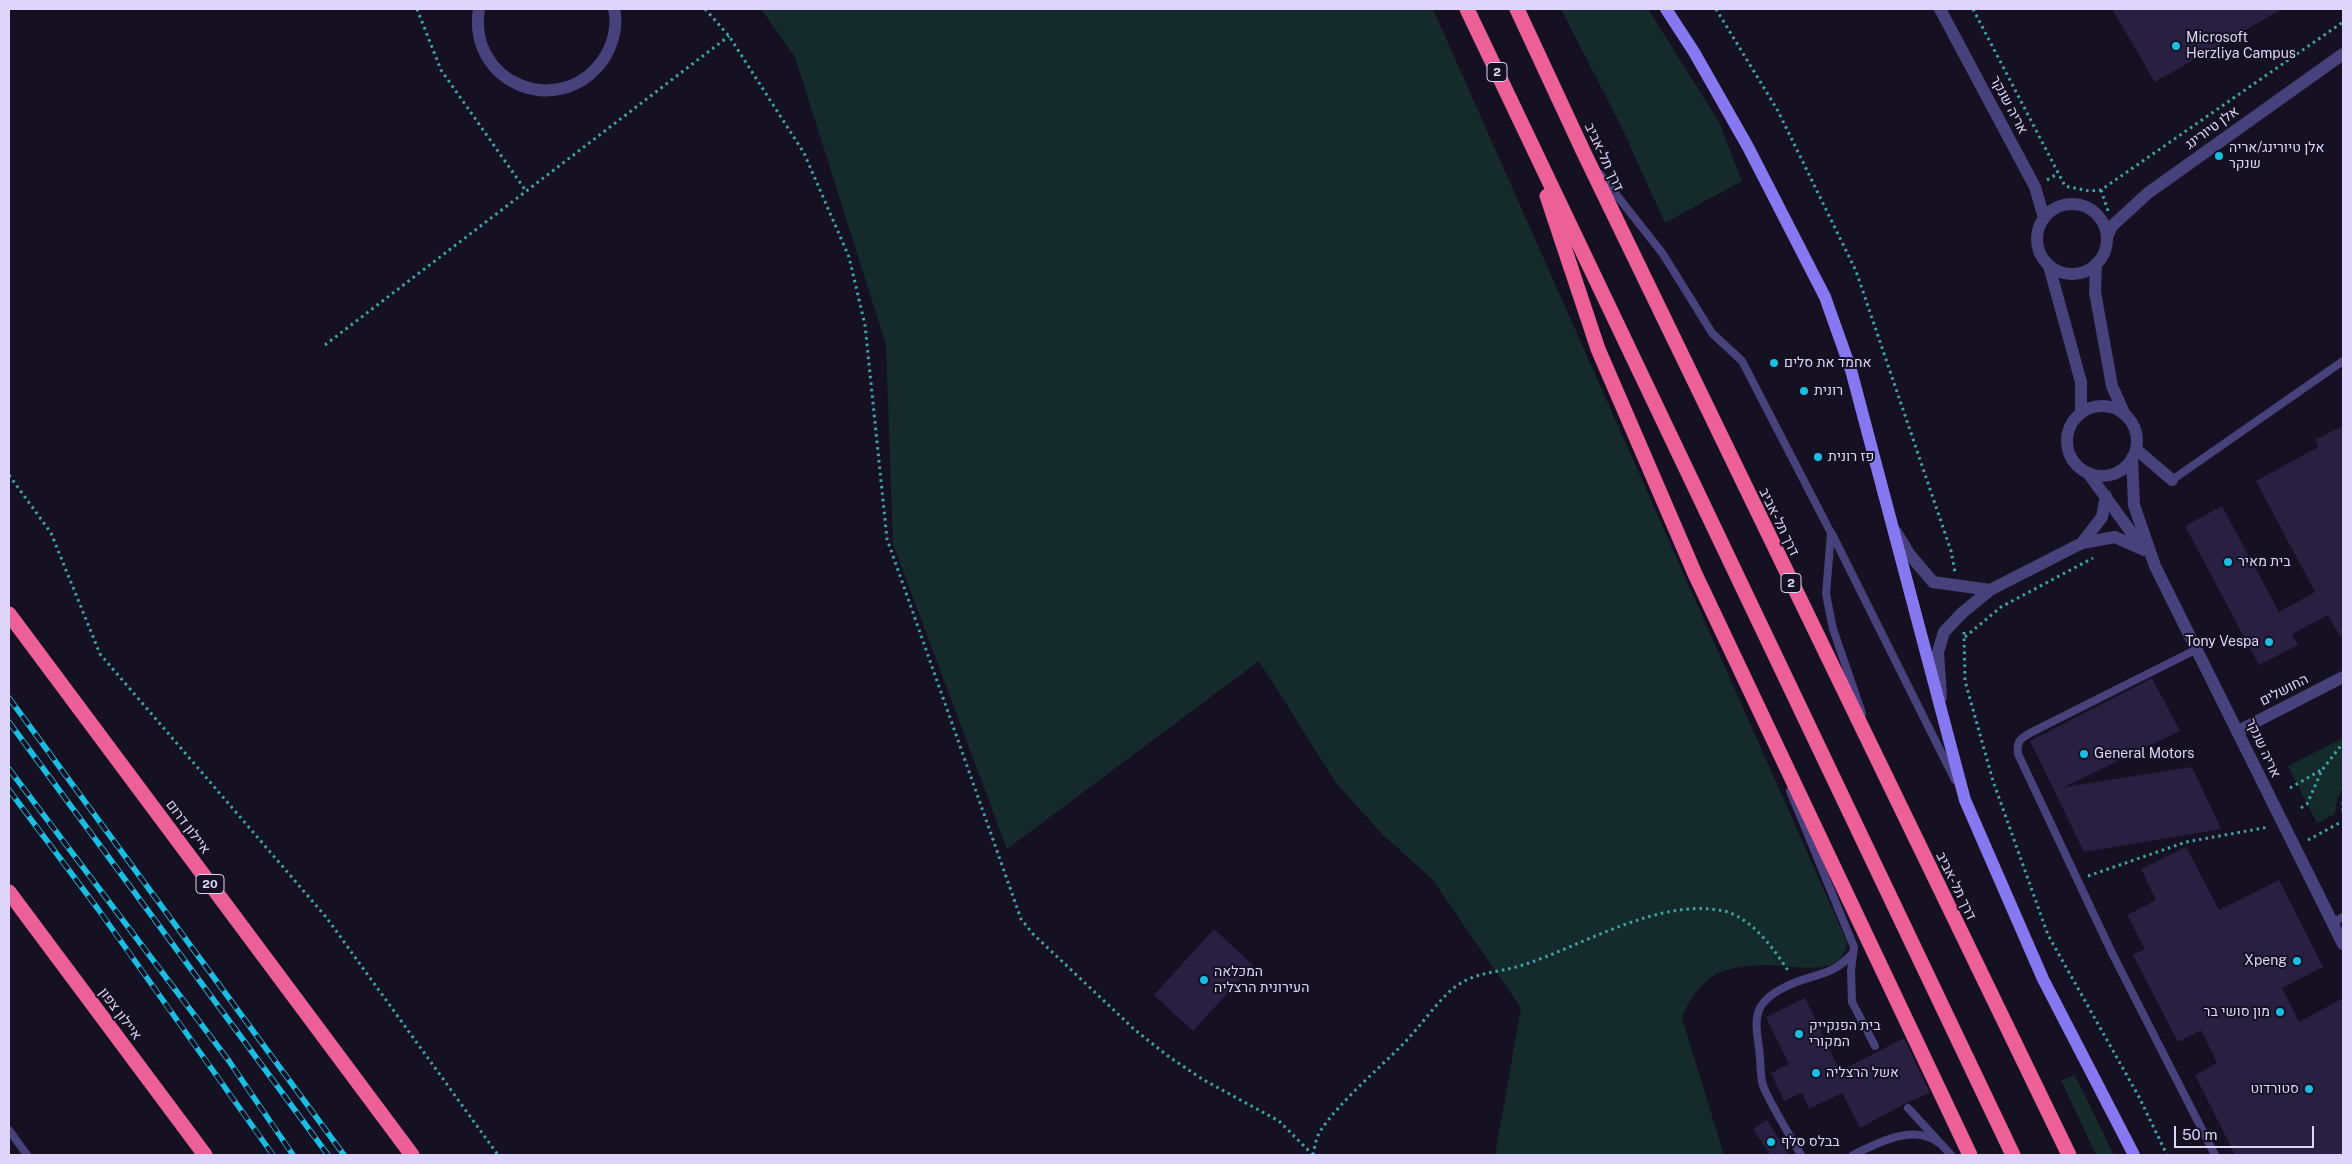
<!DOCTYPE html>
<html>
<head>
<meta charset="utf-8">
<style>
  body { margin:0 }
  #map { position:relative; width:2352px; height:1164px; overflow:hidden; background:#151122; font-family:"Public Sans",sans-serif }
  canvas { display:block }
  .frame { position:absolute; inset:0; border:10px solid #ddd6fa; pointer-events:none }
  .scale { position:absolute; left:2174px; top:1126px; width:140px; height:22px; box-sizing:border-box; border:2px solid #ddd6fa; border-top:0; padding-left:6px; font-size:15px; line-height:18px; white-space:nowrap; color:#ddd6fa; -webkit-text-stroke:4px #151122; paint-order:stroke }
</style>
</head>
<body>
<div id="map">
<canvas width="2352" height="1164"></canvas>
<div class="frame"></div>
<div class="scale">50 m</div>
</div>
<script>
const ctx = document.querySelector('canvas').getContext('2d');
ctx.lineJoin = 'round';
function paint(path, color) {
  ctx.fillStyle = color;
  ctx.fill(path, 'evenodd');
}
function stroke(path, color, width, dash) {
  ctx.strokeStyle = color;
  ctx.lineWidth = width;
  ctx.lineCap = dash ? 'butt' : 'round';
  ctx.setLineDash(dash || []);
  ctx.stroke(path);
}
function drawText(font, color, halo, rows, align = 'center') {
  ctx.font = font + ' "Public Sans",Heebo,sans-serif';
  ctx.lineWidth = 4;
  ctx.setLineDash([]);
  ctx.textBaseline = 'middle';
  ctx.strokeStyle = halo;
  ctx.fillStyle = color;
  for (const [text, x, y, turn = 0] of rows) {
    ctx.save();
    ctx.translate(x, y);
    ctx.rotate((+turn || 0) * Math.PI / 180);
    ctx.textAlign = isNaN(turn) ? turn : align;
    if (halo) ctx.strokeText(text, 0, 0);
    ctx.fillText(text, 0, 0);
    ctx.restore();
  }
}
paint(new Path2D(`
  M761 9H1433L1847 942C1843 981 1790 964 1765 965 1749 965 1723 968 1710 978 1696 989 1688 1002 1682 1018L1724 1155H1495L1521 1008 1432 879 1383 835 1336 783 1259 661 1007 849 893 544 886 345 795 57Z
  M1561 9H1648L1719 122 1742 181 1665 223 1622 128Z
  M2343 738V788L2337 799 2335 814 2317 823 2288 766Z
  M2075 1075 2114 1155H2096L2061 1080Z`), '#142a2b');
paint(new Path2D(`
  M2112 9H2282L2155 82Z
  M2343 426V641L2328 615 2292 634 2298 645 2259 665 2185 526 2222 506 2279 612 2315 592 2256 481 2318 447 2315 440Z
  M2152 678 2180 731 2064 787 2192 767 2221 829 2084 852 2030 741Z
  M2186 847 2219 910 2279 880 2323 967 2282 988 2299 1022 2343 998V1155H2235L2195 1075 2217 1063 2201 1030 2178 1042 2133 955 2145 949 2127 915 2156 900 2141 869Z
  M1214 929 1253 965 1193 1031 1154 995Z
  M1805 998 1840 1071 1904 1038 1930 1093 1906 1103 1860 1128 1842 1093 1809 1109 1802 1093 1784 1101 1771 1073 1789 1064 1766 1017Z
  M1767 1120 1789 1155H1770L1753 1129Z`), '#281f41');
stroke(new Path2D(`
  M417 9 441 70 526 191
  M705 9 729 36 804 153 849 257 865 325 887 539 1021 919 1033 934 1135 1030 1168 1056 1202 1079 1279 1121 1313 1155
  M1716 9 1778 111 1856 271 1951 551 1955 572
  M1973 9 2065 186 2089 191 2101 190 2343 22
  M2047 180 2057 174
  M2101 190 2108 211
  M325 345 729 36
  M9 475 51 533 100 654 326 917 498 1155
  M1964 632 1965 681 1993 781 2048 935 2139 1097 2167 1155
  M1965 637 2001 607 2093 558
  M2290 788 2321 770
  M2343 802V813
  M2301 808 2307 804 2322 770 2343 743
  M2308 840 2343 821
  M2088 876 2186 842 2269 827
  M1313 1155C1315 1145 1316 1138 1321 1130 1341 1100 1379 1069 1404 1043 1421 1026 1437 1001 1455 987 1476 971 1499 973 1523 965 1582 946 1660 897 1724 911 1752 918 1774 949 1789 972`), '#3ca6a8', 3, [2.5, 4]);
stroke(new Path2D(`
  M1600 174 1663 254 1712 333 1742 361 1831 533 1826 594 1833 629 1862 713
  M2172 480 2343 361
  M1832 534 1955 780
  M2197 649 2032 732C2021 738 2016 741 2018 754L2112 953 2215 1155
  M1790 791 1854 947 1851 971 1852 1002 1875 1046
  M2332 923 2343 917
  M1908 1108 1951 1155
  M9 1130 27 1155
  M1801 1155C1789 1133 1774 1111 1764 1088 1760 1080 1761 1067 1760 1058 1757 1023 1747 1006 1785 987 1812 973 1831 978 1853 953
  M1853 1155C1873 1145 1905 1128 1928 1137 1933 1138 1938 1142 1942 1145`), '#48417c', 8);
stroke(new Path2D(`
  M479 9C467 83 559 121 603 60 613 45 618 26 614 9
  M1940 9 2035 187 2044 218
  M2037 239a35 35 0 1 1 70 0a35 35 0 1 1-70 0Z
  M2107 237 2112 226 2148 193 2343 54
  M2096 264 2095 292 2112 386 2125 415
  M2049 266 2081 382V413
  M2067 441a35 35 0 1 1 70 0a35 35 0 1 1-70 0Z
  M2136 449 2172 480
  M2132 458 2134 505 2155 566 2343 944
  M2088 473 2142 547
  M1896 532 1910 555 1933 582 1990 590
  M2082 543 2102 517 2106 496
  M1941 697 1938 652 1944 632 1962 613 1990 590 2082 543 2115 537 2144 550
  M2238 731 2343 677`), '#48417c', 12);
stroke(new Path2D(`
  M1666 9 1694 52 1748 147 1825 297 1851 370 1965 800 2043 979 2134 1155`), '#8578f0', 12);
stroke(new Path2D(`
  M1467 9 2013 1155
  M1517 9 1584 153 2069 1155
  M1547 196 1598 349 1695 574 1970 1155
  M9 614 412 1155
  M9 892 205 1155`), '#ed5f97', 15);
const rail = new Path2D(`
  M9 698 344 1155
  M9 722 328 1155
  M9 769 229 1061 293 1155
  M9 790 98 909 273 1155`);
stroke(rail, '#19bee3', 5.5);
stroke(rail, '#151122', 4, [11]);
for (const [x, y, r, color] of [
  [2176,46,5,"#19bee3"],
  [2219,156,5,"#19bee3"],
  [1774,363,5,"#19bee3"],
  [1804,391,5,"#19bee3"],
  [1818,457,5,"#19bee3"],
  [2228,562,5,"#19bee3"],
  [2269,642,5,"#19bee3"],
  [2084,754,5,"#19bee3"],
  [2297,961,5,"#19bee3"],
  [1204,980,5,"#19bee3"],
  [2280,1012,5,"#19bee3"],
  [1799,1034,5,"#19bee3"],
  [1816,1073,5,"#19bee3"],
  [2309,1089,5,"#19bee3"],
  [1771,1142,5,"#19bee3"]
]) {
  const dot = new Path2D();
  dot.arc(x, y, r, 0, 2 * Math.PI);
  ctx.fillStyle = color;
  ctx.fill(dot);
  stroke(dot, '#151122', 2);
}
for (const [x, y, w] of [
  [1497,72,20],
  [1791,583,20],
  [210,884,28]
]) {
  const box = new Path2D();
  box.roundRect(x - w / 2, y - 9.5, w, 19, 4);
  ctx.fillStyle = '#151122';
  ctx.fill(box);
  stroke(box, '#ddd6fa', 1);
}
drawText('bold 12px', '#ddd6fa', null, [
  ["2",1497,72],
  ["2",1791,583],
  ["20",210,884]
]);
drawText('14px', '#ddd6fa', '#151122', [
  ["Microsoft",2186,38],
  ["Herzliya Campus",2186,54],
  ["אלן טיורינג/אריה",2229,148],
  ["שנקר",2229,164],
  ["אחמד את סלים",1784,363],
  ["רונית",1814,391],
  ["פז רונית",1828,457],
  ["בית מאיר",2238,562],
  ["Tony Vespa",2259,642,"right"],
  ["General Motors",2094,754],
  ["Xpeng",2287,961,"right"],
  ["המכלאה",1214,972],
  ["העירונית הרצליה",1214,988],
  ["מון סושי בר",2270,1012,"right"],
  ["בית הפנקייק",1809,1026],
  ["המקורי",1809,1042],
  ["אשל הרצליה",1826,1073],
  ["סטורדוט",2299,1089,"right"],
  ["בבלס סלף",1781,1142]
], 'left');
drawText('14px', '#ddd6fa', '#151122', [
  ["אריה שנקר",2009,105,62],
  ["אלן טיורינג",2212,128,-36],
  ["דרך תל-אביב",1604,157,65],
  ["דרך תל-אביב",1779,522,64],
  ["החושלים",2284,690,-27],
  ["אריה שנקר",2263,748,65],
  ["איילון דרום",188,827,53],
  ["דרך תל-אביב",1956,886,64],
  ["איילון צפון",120,1014,53]
]);
</script>
</body>
</html>
